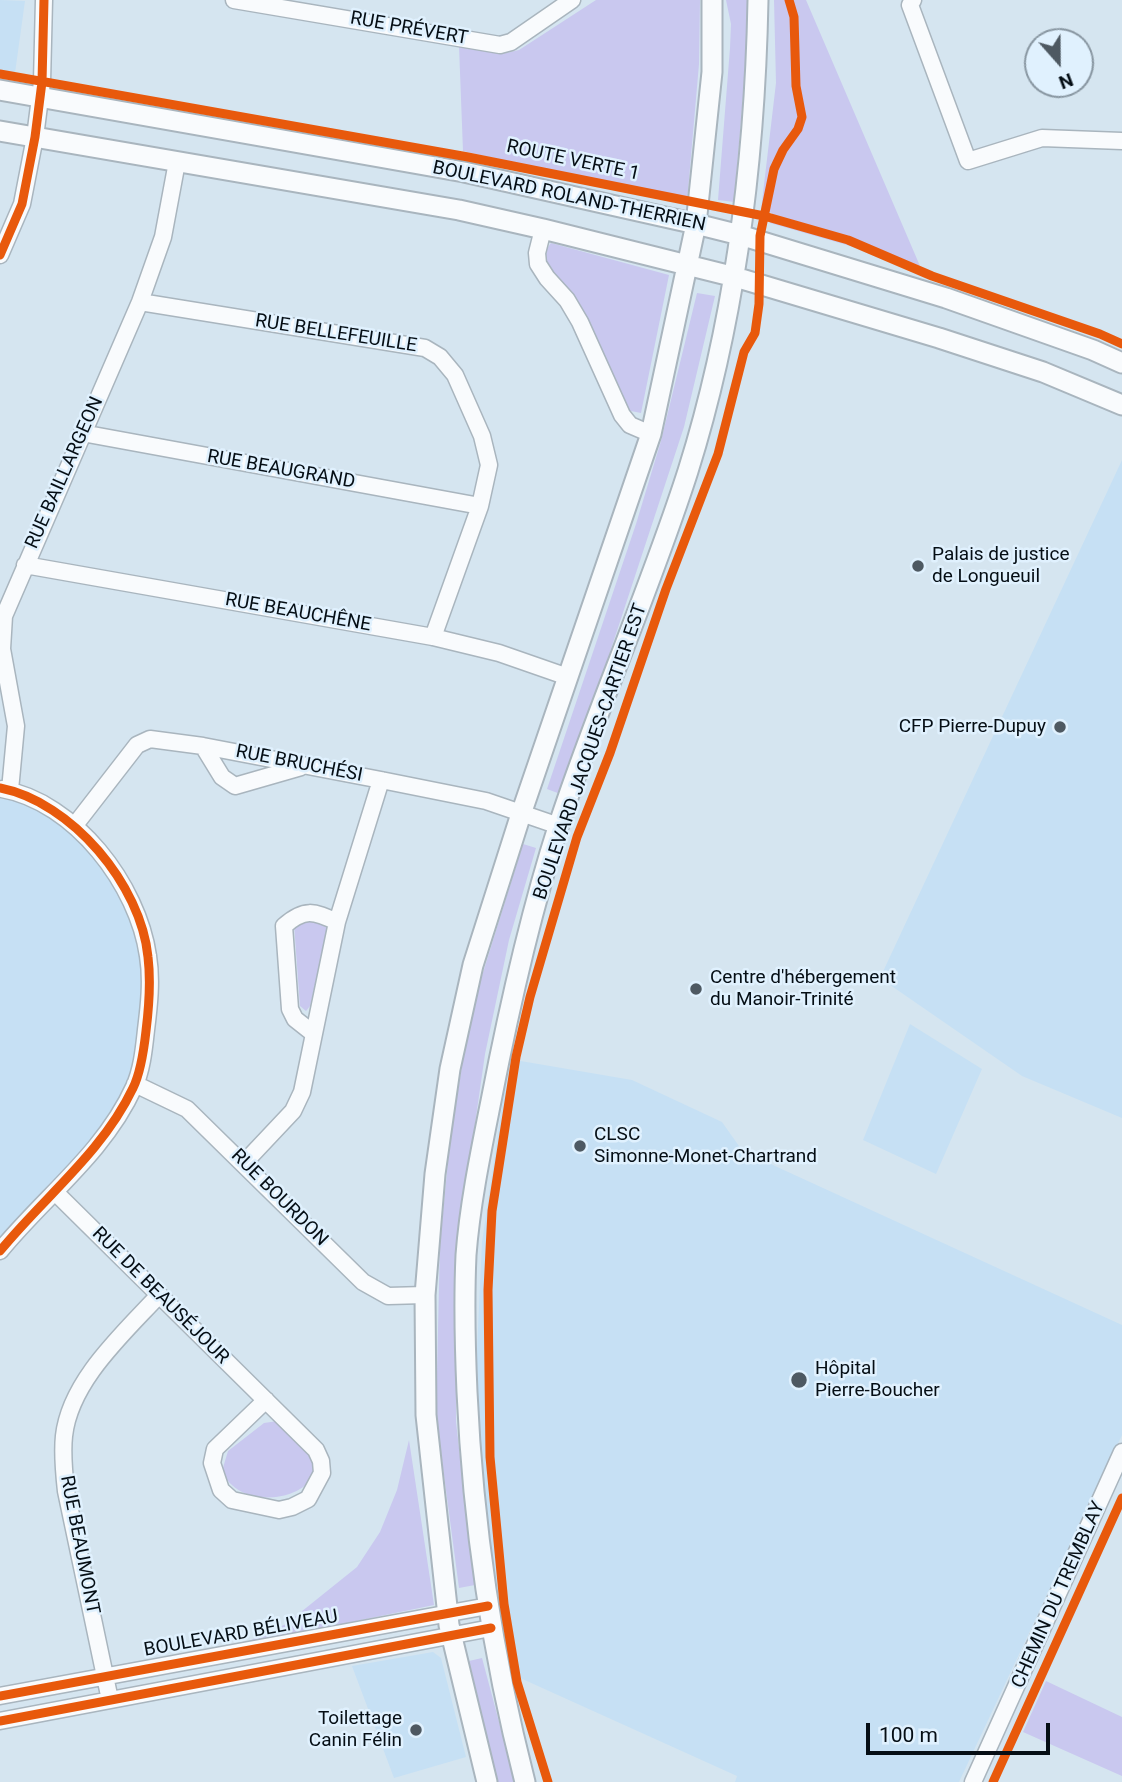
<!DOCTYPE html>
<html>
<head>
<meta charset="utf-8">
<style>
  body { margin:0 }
  #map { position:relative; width:1122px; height:1782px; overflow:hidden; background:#d5e5f0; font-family:Roboto,sans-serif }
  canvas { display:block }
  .north { position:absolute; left:1024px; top:28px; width:70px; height:70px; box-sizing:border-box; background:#e0f1fe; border:2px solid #8896a1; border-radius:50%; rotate:159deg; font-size:19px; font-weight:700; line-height:28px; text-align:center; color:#050e15 }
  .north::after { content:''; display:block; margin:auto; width:24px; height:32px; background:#4e5962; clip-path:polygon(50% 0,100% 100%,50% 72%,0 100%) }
  .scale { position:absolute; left:866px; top:1723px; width:184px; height:32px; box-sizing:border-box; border:4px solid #050e15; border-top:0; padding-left:9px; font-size:21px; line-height:24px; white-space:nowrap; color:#050e15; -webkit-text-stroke:5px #e0f1fe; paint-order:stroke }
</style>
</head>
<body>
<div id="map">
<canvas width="1122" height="1782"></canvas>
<div class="north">N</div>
<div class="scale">100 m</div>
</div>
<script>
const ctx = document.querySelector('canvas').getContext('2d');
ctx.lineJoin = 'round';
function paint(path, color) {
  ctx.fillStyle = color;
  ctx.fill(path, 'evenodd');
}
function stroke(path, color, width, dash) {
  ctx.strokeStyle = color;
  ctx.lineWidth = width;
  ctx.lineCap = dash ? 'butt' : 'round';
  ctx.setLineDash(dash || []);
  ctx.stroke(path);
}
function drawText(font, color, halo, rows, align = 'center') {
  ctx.font = font + ' Roboto,sans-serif';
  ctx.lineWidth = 5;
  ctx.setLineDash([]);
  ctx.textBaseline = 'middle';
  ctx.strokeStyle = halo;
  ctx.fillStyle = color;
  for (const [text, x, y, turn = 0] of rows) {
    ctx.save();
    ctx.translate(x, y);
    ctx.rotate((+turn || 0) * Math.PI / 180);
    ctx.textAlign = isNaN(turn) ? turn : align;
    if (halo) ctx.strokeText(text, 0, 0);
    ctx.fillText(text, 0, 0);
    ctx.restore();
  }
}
paint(new Path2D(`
  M0 0 25 1 15 73 0 70Z
  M1122 460V1118L1022 1076 880 978Z
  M0 791 73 827 116 882 146 955 141 1046 127 1090 114 1116 0 1245Z
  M910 1024 982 1069 936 1174 863 1140Z
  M509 1059 632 1080 722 1122 739 1146 775 1166 1122 1325V1435L959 1782H735L737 1776 498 1668 471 1480 482 1242Z
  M433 1652 441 1658 466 1757 394 1778 352 1666Z`), '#c6e0f4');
paint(new Path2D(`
  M596 0H700L699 64 687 202 463 151 459 46 502 54 519 50Z
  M726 0H748L744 85 734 202 718 200 730 48 731 24Z
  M774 0H806L920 266 770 223 772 213 761 210 776 83Z
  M551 243 669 275 641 413 631 411 625 407C607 369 592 329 569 293 563 282 545 270 544 257 544 252 548 247 551 243Z
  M697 293 715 296 684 427 563 795 547 789 636 524 661 441Z
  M523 844 536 848 509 940 485 1054 471 1152 457 1299 456 1422 475 1585 459 1588 436 1415 440 1244 450 1141 464 1053 481 979Z
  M312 917 329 924 310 1006 306 1011 300 1006 294 924Z
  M278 1421C288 1430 303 1440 310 1451 338 1495 242 1519 222 1471L228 1451 264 1423Z
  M409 1440 434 1605 240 1645 286 1624 357 1567 380 1532 397 1490Z
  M482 1658 515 1782H498L469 1661Z
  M1046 1681 1122 1717V1776L1023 1732Z`), '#c9c8ef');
const minor = new Path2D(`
  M234 0 500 45 511 42 572 0
  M913 0 910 5 968 161 1042 138 1122 141
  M543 229 537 253 538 264 547 278 567 300 580 322 622 415 630 425 651 434
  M0 255 22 204 35 137 42 82 44 0
  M140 302 425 348 440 357 455 375 482 436 489 465 480 506 433 637
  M82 433 480 506
  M25 565 433 637 499 653 568 677
  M203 746 222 777 235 786 301 767
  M10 790 16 726 2 649 4 616 140 302 163 237 177 162
  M75 825 137 745 150 739 203 746 381 780 486 801 559 826
  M314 1034 295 1019 290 1009 284 926C304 908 314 911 337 922
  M135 1084 187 1109 363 1282 388 1296 425 1295
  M244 1163 293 1111 302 1092 337 922 381 780
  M55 1192 316 1450 321 1461 322 1473 308 1499 292 1507 279 1510 232 1500 221 1490 212 1463 215 1449 266 1400
  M0 1251C45 1196 104 1153 134 1087 142 1070 144 1048 146 1030 149 1006 152 980 148 956 138 885 75 802 2 789
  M0 1696 488 1606
  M110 1700 66 1491C64 1473 62 1454 64 1436 70 1381 123 1334 159 1295
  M0 1721 491 1628
  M973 1782 1122 1452`);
const major = new Path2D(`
  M0 90 464 172 696 224 740 235 946 298 1093 350 1122 363
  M0 131 459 210 543 229 735 277 939 338 1043 372 1122 405
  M487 1782 449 1625 426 1415 425 1295 435 1174 450 1069 473 965 521 814 651 434 696 224 712 72V0
  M525 1782C492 1654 473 1524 467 1392 465 1347 464 1300 466 1255 470 1203 481 1151 491 1101 509 1008 530 914 559 824 598 705 650 590 688 471 736 318 755 159 758 0`);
stroke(minor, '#a9b5be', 19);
stroke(major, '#a9b5be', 23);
stroke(minor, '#f9fbfd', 16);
stroke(major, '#f9fbfd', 19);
stroke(new Path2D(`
  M0 74 468 157 764 216 848 240 932 276 1100 334 1122 344
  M0 255 22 204 35 137 42 82 44 0
  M0 788C72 802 141 885 148 957 151 982 149 1007 146 1031 144 1049 141 1072 133 1088 102 1153 45 1196 0 1251
  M0 1696 488 1606
  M0 1721 491 1628
  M548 1782 517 1682 504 1604 490 1457 488 1290 492 1211 516 1057 530 997 577 837 610 753 666 589 718 454 744 352 755 333 759 304 760 236 774 169 783 150 798 129 802 117 796 86 794 17 789 0
  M993 1782 1122 1498`), '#e8590c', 9);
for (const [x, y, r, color] of [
  [918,566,7,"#4e5962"],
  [1060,727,7,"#4e5962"],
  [696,989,7,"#4e5962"],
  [580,1146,7,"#4e5962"],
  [799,1380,9,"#4e5962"],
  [416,1730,7,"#4e5962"]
]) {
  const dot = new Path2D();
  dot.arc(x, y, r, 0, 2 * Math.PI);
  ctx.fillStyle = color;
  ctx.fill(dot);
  stroke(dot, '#e0f1fe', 2.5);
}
drawText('19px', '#050e15', '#e0f1fe', [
  ["RUE PRÉVERT",409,29,10],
  ["ROUTE VERTE 1",573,161,12],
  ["BOULEVARD ROLAND-THERRIEN",569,197,12],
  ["RUE BELLEFEUILLE",336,334,9],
  ["RUE BEAUGRAND",281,470,10],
  ["RUE BAILLARGEON",65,473,-66],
  ["RUE BEAUCHÊNE",298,613,10],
  ["BOULEVARD JACQUES-CARTIER EST",591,752,-71],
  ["RUE BRUCHÉSI",299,764,11],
  ["RUE BOURDON",279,1198,45],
  ["RUE DE BEAUSÉJOUR",160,1296,45],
  ["RUE BEAUMONT",79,1545,79],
  ["CHEMIN DU TREMBLAY",1059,1595,-66],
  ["BOULEVARD BÉLIVEAU",241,1634,-10]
]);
drawText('19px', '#050e15', '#e0f1fe', [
  ["Palais de justice",932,555],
  ["de Longueuil",932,577],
  ["CFP Pierre-Dupuy",1046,727,"right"],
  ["Centre d'hébergement",710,978],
  ["du Manoir-Trinité",710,1000],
  ["CLSC",594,1135],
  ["Simonne-Monet-Chartrand",594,1157],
  ["Hôpital",815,1369],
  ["Pierre-Boucher",815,1391],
  ["Toilettage",402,1719,"right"],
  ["Canin Félin",402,1741,"right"]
], 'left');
</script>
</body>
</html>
